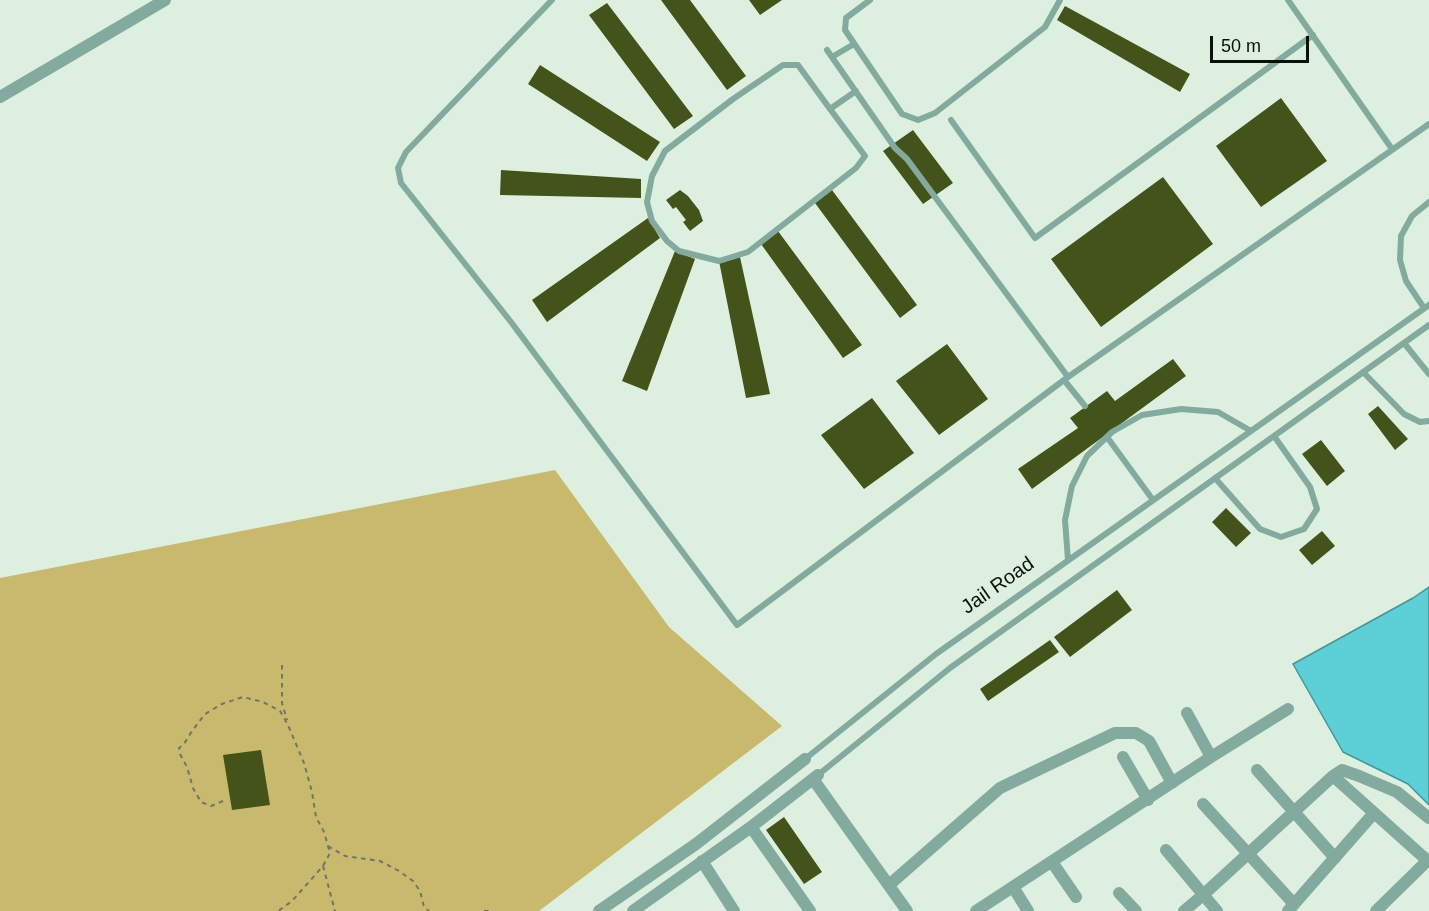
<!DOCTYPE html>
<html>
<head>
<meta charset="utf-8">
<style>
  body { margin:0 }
  #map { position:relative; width:1429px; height:911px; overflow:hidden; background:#ddf0e0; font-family:Helvetica,sans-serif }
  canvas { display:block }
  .scale { position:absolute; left:1210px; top:36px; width:99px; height:27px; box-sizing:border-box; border:3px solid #0a100b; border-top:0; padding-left:8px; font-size:18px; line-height:21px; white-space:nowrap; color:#0a100b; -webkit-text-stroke:4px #ddf0e0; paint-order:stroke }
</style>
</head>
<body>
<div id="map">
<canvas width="1429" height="911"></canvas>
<div class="scale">50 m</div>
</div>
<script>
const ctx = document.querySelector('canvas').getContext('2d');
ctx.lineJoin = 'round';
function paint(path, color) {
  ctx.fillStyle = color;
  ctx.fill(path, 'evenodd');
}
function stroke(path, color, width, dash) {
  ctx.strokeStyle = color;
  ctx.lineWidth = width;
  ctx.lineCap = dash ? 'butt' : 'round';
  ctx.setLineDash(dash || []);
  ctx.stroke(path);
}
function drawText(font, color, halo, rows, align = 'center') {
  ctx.font = font + ' Helvetica,sans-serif';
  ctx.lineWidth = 6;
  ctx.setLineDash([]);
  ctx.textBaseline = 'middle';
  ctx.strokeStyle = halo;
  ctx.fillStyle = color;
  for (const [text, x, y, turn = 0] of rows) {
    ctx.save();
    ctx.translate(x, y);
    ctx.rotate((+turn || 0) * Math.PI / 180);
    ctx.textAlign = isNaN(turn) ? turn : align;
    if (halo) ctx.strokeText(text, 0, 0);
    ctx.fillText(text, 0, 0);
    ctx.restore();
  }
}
paint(new Path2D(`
  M555 470 669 627 782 726 539 911H0V578Z`), '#c8b96c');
const water = new Path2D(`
  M1429 587V805L1408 784 1343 752 1293 664 1413 598Z`);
paint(water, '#5cd0d6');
stroke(water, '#439699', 1.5);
paint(new Path2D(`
  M661 0H690L746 76 727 90Z
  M749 0H782L760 15Z
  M607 3 693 116 674 129 589 15Z
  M1065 6 1190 74 1180 92 1057 20Z
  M540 65 660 142 647 161 528 84Z
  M1281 98 1327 161 1261 207 1216 146Z
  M913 130 953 183 923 204 883 151Z
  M501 170 641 179V198L500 195Z
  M1163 177 1213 244 1101 327 1051 259Z
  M680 190 688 196 699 210 703 221 690 231 683 222 686 220 676 207 673 209 666 200Z
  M832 190 917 305 900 318 815 203Z
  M648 218 660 238 547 322 532 300Z
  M778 231 862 345 843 358 761 244Z
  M675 251 695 259 647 391 622 381Z
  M740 257 770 394 746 398 719 261Z
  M947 344 988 399 939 435 896 381Z
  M1173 359 1186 376 1032 489 1018 469 1078 428 1070 418 1107 391 1115 401Z
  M872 398 914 453 864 489 821 435Z
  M1378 406 1408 439 1395 450 1368 414Z
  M1321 440 1345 471 1327 486 1302 454Z
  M1226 508 1251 533 1236 547 1212 522Z
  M1322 531 1335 546 1312 565 1299 550Z
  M1117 590 1132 610 1070 657 1054 637Z
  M1050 640 1059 652 988 701 980 689Z
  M261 750 270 805 232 810 223 755Z
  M784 817 822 872 804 884 766 830Z`), '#43531a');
stroke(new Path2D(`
  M282 665V703L287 720
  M223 801 211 806 201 802 193 788 187 767 180 754 179 748 184 744 192 731 205 714 222 704 243 697 263 702 280 711 288 725 304 763 312 792 316 817 324 832 330 853 323 866 292 901 278 911
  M328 846 345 856 380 861 399 871 413 881 420 891 424 907 429 911
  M323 866 335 911
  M484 911H493`), '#6b776d', 2, [4.5, 4.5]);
stroke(new Path2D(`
  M552 0 406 152 398 168 401 183 511 322 737 625 1068 377 1429 124
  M870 0 846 18 845 30 902 114 918 120 935 113 1045 27 1060 0
  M1288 0 1392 149
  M827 50 895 148 907 159 1068 377
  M832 57 854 44
  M830 109 798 65H783L733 99 665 151 652 176 647 202 652 221 667 241 679 251 719 261 748 252 856 168 865 156 830 109 856 91
  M951 120 1035 238 1313 35
  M1424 308 1406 281 1400 260 1401 236 1412 216 1429 202
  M1404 343 1429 374
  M1363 372 1404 414 1420 422 1429 421
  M1064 380 1085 406
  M1107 437 1153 500
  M1215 478 1260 529 1281 537 1304 529 1317 509 1310 487 1274 436
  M1068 560 1065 520 1072 486 1087 456 1112 432 1142 415 1181 409 1218 412 1251 431
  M805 759 936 654 1429 305
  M818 775 950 668 1429 325`), '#82aa9e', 6);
stroke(new Path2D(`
  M0 97 165 0
  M1187 713 1211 757
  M1123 757 1148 800
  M1257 770 1335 858
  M1333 776 1429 862
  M813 779 907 911
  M1203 804 1294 904
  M751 827 810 911
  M1166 850 1217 911
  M702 861 734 911
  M1052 862 1076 897
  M889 885 1000 788 1115 733H1136L1149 741 1172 783
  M1013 887 1028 911
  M1119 893 1136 911
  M599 911 696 844 805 759
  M633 911 751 827 818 775
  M976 911 1211 757 1288 709
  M1184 911 1203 895 1333 776 1342 770 1359 776 1397 792 1429 818
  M1288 911 1374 813
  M1376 911 1427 861`), '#82aa9e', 12);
drawText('20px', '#0a100b', '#ddf0e0', [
  ["Jail Road",998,586,-35]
]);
</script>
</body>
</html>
